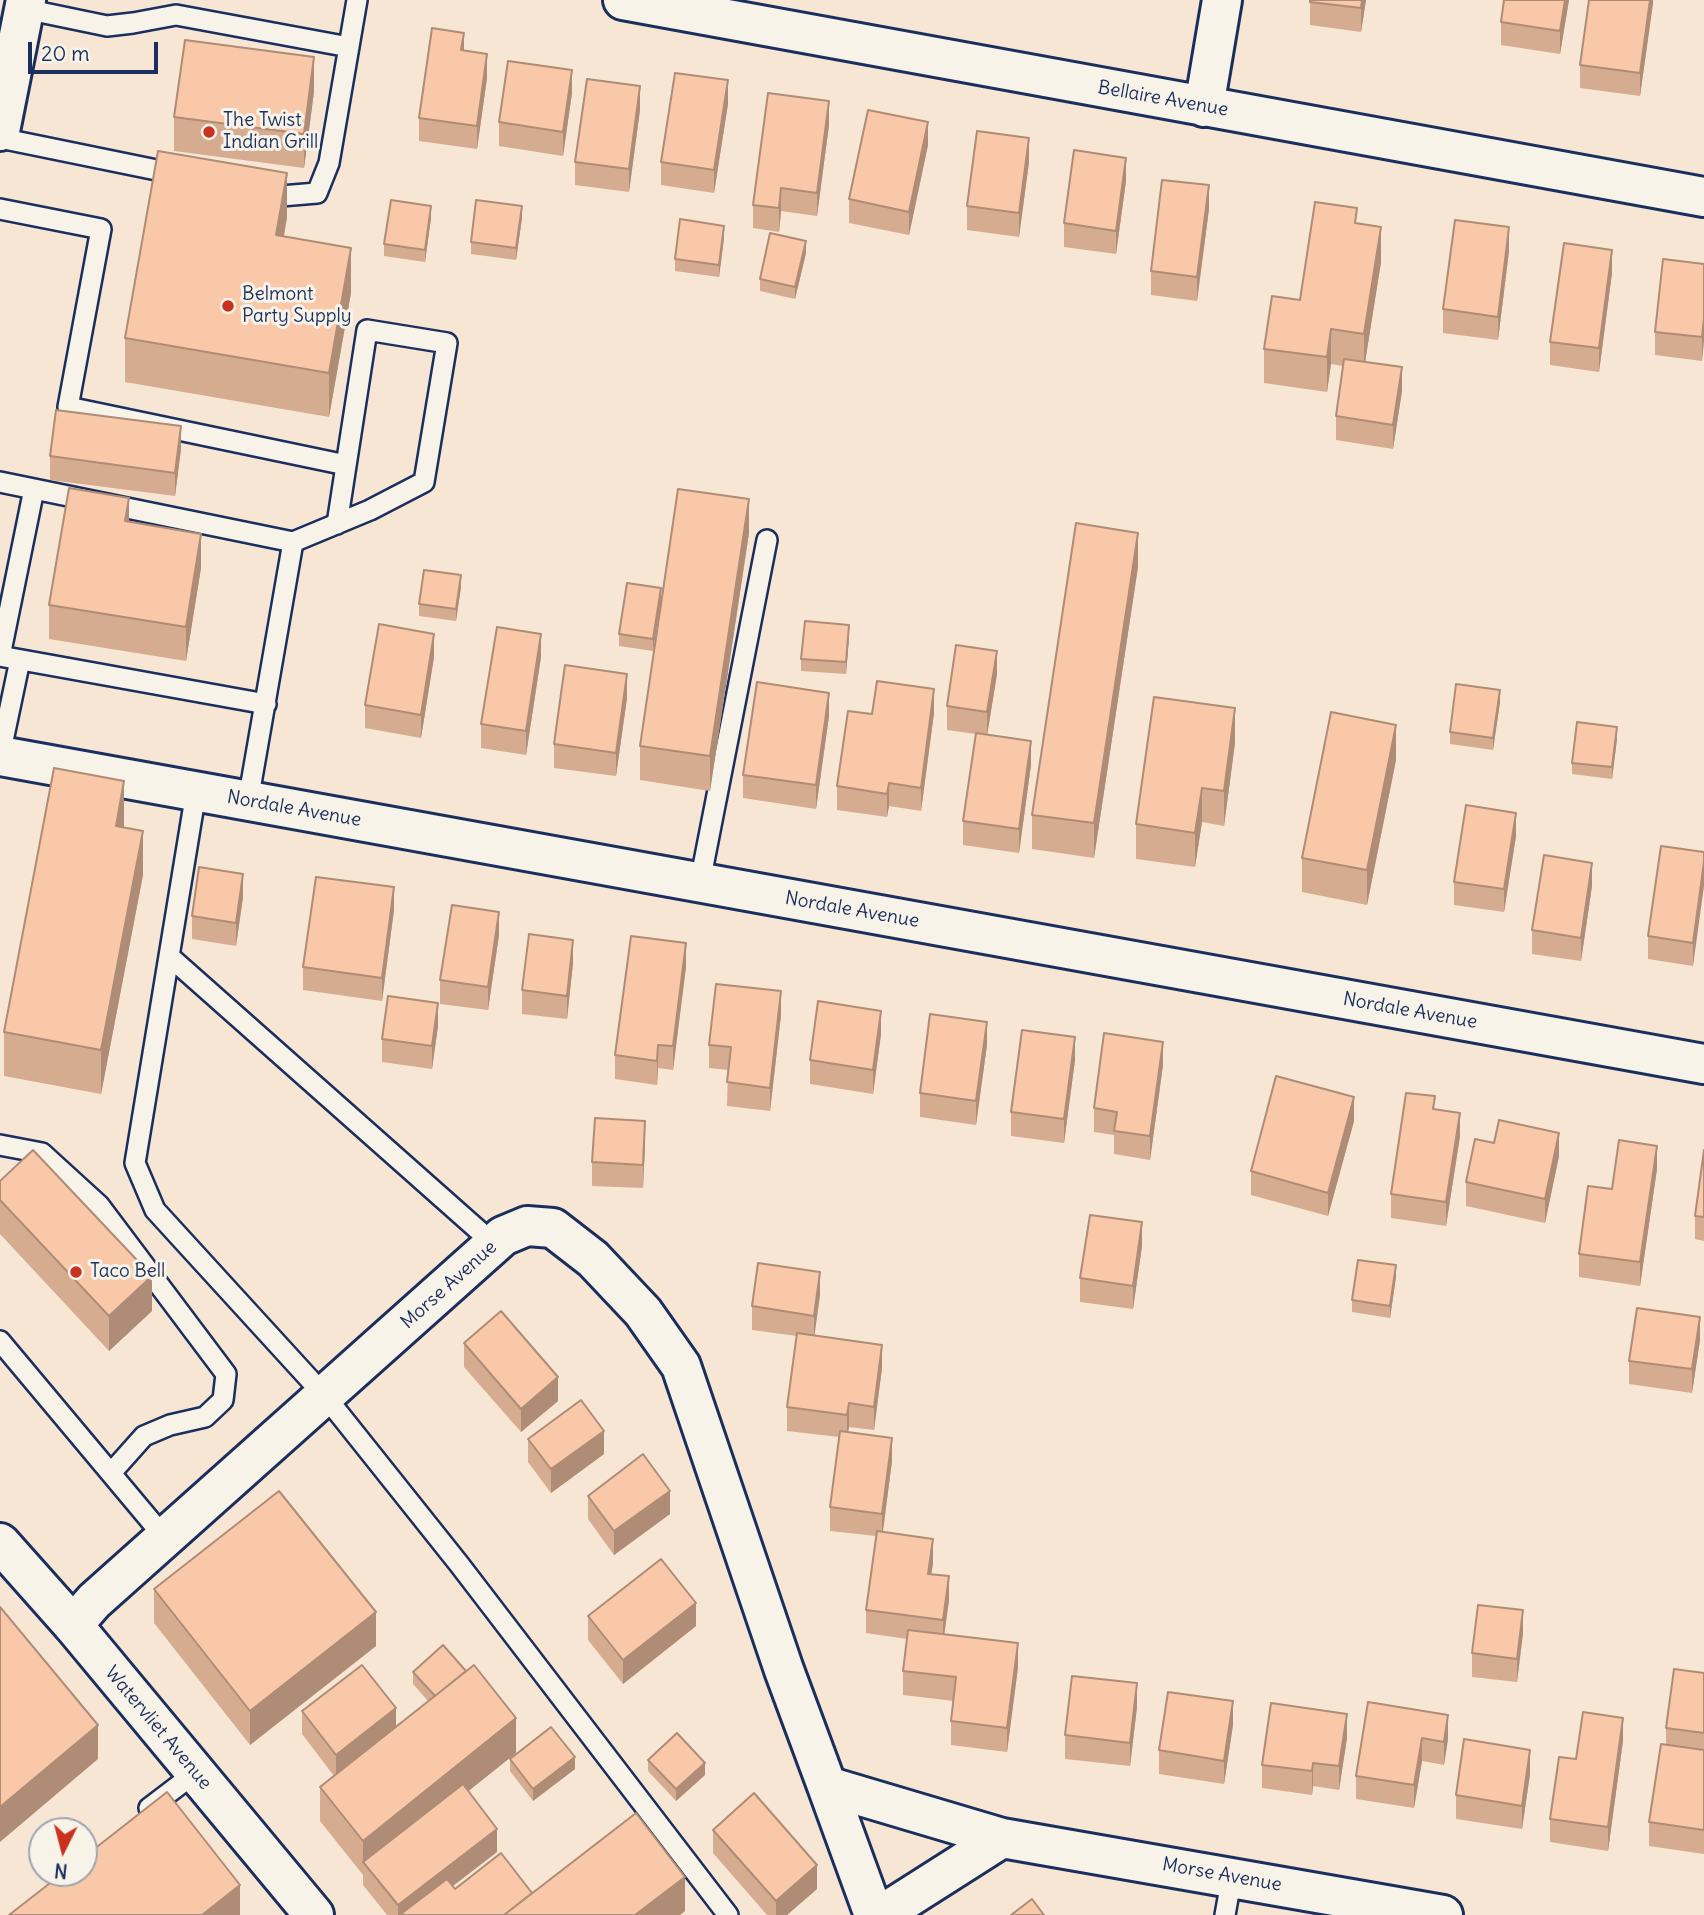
<!DOCTYPE html>
<html>
<head>
<meta charset="utf-8">
<style>
  body { margin:0 }
  #map { position:relative; width:1704px; height:1915px; overflow:hidden; background:#f8e6d5; font-family:Delius,sans-serif }
  canvas { display:block }
  .north { position:absolute; left:28px; top:1817px; width:70px; height:70px; box-sizing:border-box; background:#f7f3e8; border:2px solid #9fa5b1; border-radius:50%; rotate:186deg; font-size:19px; font-weight:700; line-height:28px; text-align:center; color:#1b2f5e }
  .north::after { content:''; display:block; margin:auto; width:24px; height:32px; background:#c8321e; clip-path:polygon(50% 0,100% 100%,50% 72%,0 100%) }
  .scale { position:absolute; left:28px; top:42px; width:130px; height:32px; box-sizing:border-box; border:4px solid #1b2f5e; border-top:0; padding-left:9px; font-size:21px; line-height:24px; white-space:nowrap; color:#1b2f5e; -webkit-text-stroke:5px #f7f3e8; paint-order:stroke }
</style>
</head>
<body>
<div id="map">
<canvas width="1704" height="1915"></canvas>
<div class="north">N</div>
<div class="scale">20 m</div>
</div>
<script>
const ctx = document.querySelector('canvas').getContext('2d');
ctx.lineJoin = 'round';
function stroke(path, color, width, dash) {
  ctx.strokeStyle = color;
  ctx.lineWidth = width;
  ctx.lineCap = dash ? 'butt' : 'round';
  ctx.setLineDash(dash || []);
  ctx.stroke(path);
}
function paint(path, color) {
  ctx.fillStyle = color;
  ctx.fill(path, 'evenodd');
}
function drawText(font, color, halo, rows, align = 'center') {
  ctx.font = font + ' Delius,sans-serif';
  ctx.lineWidth = 6;
  ctx.setLineDash([]);
  ctx.textBaseline = 'middle';
  ctx.strokeStyle = halo;
  ctx.fillStyle = color;
  for (const [text, x, y, turn = 0] of rows) {
    ctx.save();
    ctx.translate(x, y);
    ctx.rotate((+turn || 0) * Math.PI / 180);
    ctx.textAlign = isNaN(turn) ? turn : align;
    if (halo) ctx.strokeText(text, 0, 0);
    ctx.fillText(text, 0, 0);
    ctx.restore();
  }
}
const lane = new Path2D(`
  M25 9 107 26 133 23 176 15 349 47
  M0 138 181 175
  M262 191 281 196 317 193 329 163 357 0
  M0 209 101 229 68 407 346 465
  M0 482 293 542 248 801
  M34 489 0 656 266 704
  M293 542 370 510 424 482 447 343 367 330 337 524
  M0 755 20 660
  M196 792 135 1163 155 1210 325 1396 459 1564 728 1915
  M700 882 767 540
  M169 956 494 1244
  M0 1145 42 1153 99 1205 226 1374 223 1400 205 1417 170 1425 144 1436 111 1473
  M0 1341 165 1538
  M149 1808 195 1773
  M1225 1915 1232 1876`);
const street = new Path2D(`
  M623 0 1704 197
  M1204 107 1222 0
  M0 756 1704 1064
  M73 1625 94 1601 503 1236 527 1226 553 1228 593 1259 643 1312 681 1366 784 1670 827 1786 1002 1838 1443 1915
  M827 1786 874 1915
  M881 1915 1002 1838`);
const secondary = new Path2D(`
  M0 131 26 0
  M0 1543 73 1625 314 1915`);
stroke(lane, '#1b2f5e', 24);
stroke(street, '#1b2f5e', 44);
stroke(secondary, '#1b2f5e', 44);
stroke(lane, '#f7f3e8', 19);
stroke(street, '#f7f3e8', 38);
stroke(secondary, '#f7f3e8', 38);
paint(new Path2D(`
  M1310 0H1366L1361 32 1310 25Z
  M1504 0H1569L1560 54 1501 45V22Z
  M1653 0 1640 96 1580 88V65Z
  M464 51 487 78 477 149 419 141V118Z
  M314 92 304 168 174 151V117Z
  M572 93 563 156 499 146V122Z
  M728 104 714 193 661 185V162Z
  M640 110 629 192 575 185V162Z
  M829 125 817 216 781 211 779 232 753 228V205Z
  M928 145 909 235 849 223V199Z
  M1029 162 1019 237 967 230V206Z
  M1126 181 1116 254 1064 247V223Z
  M1209 209 1197 301 1151 295V271Z
  M287 217 284 237 351 293 329 417 125 382V338Z
  M431 218 425 262 384 256V244Z
  M522 218 516 260 471 254V242Z
  M1357 224 1381 262 1365 362 1402 391 1393 449 1336 440V416L1343 366 1331 364 1327 392 1264 383V349Z
  M724 238 719 277 675 271V259Z
  M1509 251 1498 340 1443 333V309Z
  M806 253 795 299 760 291V279Z
  M1704 264 1702 361 1655 355V332Z
  M1612 273 1599 372 1550 365V342Z
  M181 449 175 496 50 480V456Z
  M749 533 710 791 640 780V746Z
  M1138 567 1094 858 1032 849V815Z
  M201 568 186 661 49 639V605Z
  M461 587 456 621 419 616V604Z
  M661 600 653 651 619 646V634Z
  M849 637 846 674 801 671V659Z
  M434 657 421 738 365 728V705Z
  M541 657 526 755 481 748V724Z
  M997 674 987 735 1031 765 1019 853 963 845V821L976 734 947 730V706Z
  M627 698 616 776 554 768V744Z
  M1500 702 1493 750 1450 744V732Z
  M934 713 921 811 889 806 887 817 837 810V786L872 714Z
  M829 716 816 809 743 798V775Z
  M1617 739 1612 779 1572 774V763Z
  M1235 743 1224 826 1202 822 1195 867 1136 859V824Z
  M1396 760 1367 905 1302 892V858Z
  M123 827 143 875 101 1094 4 1076V1032Z
  M1516 836 1504 912 1454 905V882Z
  M1704 852 1693 966 1648 959V936Z
  M1592 886 1581 961 1532 954V930Z
  M243 897 236 946 192 939V916Z
  M394 910 382 1001 303 990V967Z
  M499 935 488 1010 440 1004V980Z
  M573 963 567 1019 522 1014V990Z
  M686 967 673 1070 658 1068 657 1085 615 1079V1055Z
  M781 1015 770 1111 727 1106 728 1070 709 1068V1045Z
  M438 1026 432 1069 382 1062V1039Z
  M881 1034 873 1094 810 1084V1060Z
  M987 1045 976 1125 920 1117V1093Z
  M1075 1060 1064 1143 1011 1136V1112Z
  M1163 1065 1150 1160 1114 1154V1135L1094 1132V1108Z
  M1435 1109 1460 1136 1446 1226 1391 1218V1194Z
  M1354 1121 1328 1216 1251 1195V1171Z
  M645 1144 643 1188 592 1186V1162Z
  M1704 1150V1241L1695 1239V1216Z
  M1559 1156 1545 1223 1466 1206V1182Z
  M1657 1169 1640 1286 1579 1277V1254L1612 1189Z
  M0 1181 152 1311 109 1351 0 1234Z
  M1142 1246 1133 1309 1080 1302V1278Z
  M1396 1277 1390 1318 1352 1312V1300Z
  M820 1295 814 1336 882 1368 874 1430 849 1427 848 1432 892 1461 883 1532 933 1563 931 1574 949 1600 944 1634 1018 1667 1007 1752 951 1745V1721L954 1701 903 1695V1671L907 1639 866 1633V1610L876 1536 830 1531V1507L839 1437 787 1431V1407L797 1336 752 1330V1306Z
  M1700 1340 1692 1393 1629 1384V1361Z
  M464 1343 558 1401 521 1432 464 1367Z
  M528 1439 604 1454 551 1493 528 1462Z
  M588 1496 670 1514 614 1555 588 1519Z
  M154 1589 376 1646 250 1745 154 1623Z
  M588 1616 696 1626 623 1684 588 1640Z
  M1523 1633 1517 1682 1472 1677V1653Z
  M413 1672 516 1753 468 1791 497 1852 453 1886 455 1889 532 1893 685 1911 680 1915H387L363 1885V1875L320 1821V1787L334 1776 302 1734V1711L396 1726 428 1701 413 1684Z
  M1704 1673V1854L1649 1846V1822L1666 1745V1728Z
  M1368 1702 1448 1739 1444 1765 1422 1761 1414 1808 1356 1799V1776Z
  M1137 1707 1130 1766 1065 1759V1735Z
  M1233 1725 1224 1784 1159 1774V1750Z
  M1347 1738 1339 1790 1313 1786 1312 1795 1262 1788V1765Z
  M1623 1741 1608 1851 1550 1842V1819L1576 1759Z
  M510 1759 575 1769 533 1801 510 1771Z
  M648 1760 705 1775 676 1801 648 1771Z
  M1530 1774 1522 1829 1456 1819V1795Z
  M713 1830 817 1889 787 1915H767L713 1853Z`), '#d6ac91');
paint(new Path2D(`
  M1362 0H1366L1361 32V8Z
  M1565 0H1569L1560 54V31Z
  M1650 0H1653V4L1640 96V73Z
  M464 33V57L461 50Z
  M487 54V78L477 149V126Z
  M314 57V92L304 168V134Z
  M572 70V93L563 156V132Z
  M728 80V104L714 193V170Z
  M640 86V110L629 192V169Z
  M829 101V125L817 216V193Z
  M928 122V145L909 235V212Z
  M1029 138V162L1019 237V213Z
  M1126 158V181L1116 254V231Z
  M287 173V217L276 280V235Z
  M1209 185V209L1197 301V277Z
  M781 188V211L779 232V208Z
  M431 206V218L425 262V250Z
  M522 206V218L516 260V248Z
  M724 226V238L719 277V265Z
  M1381 227V262L1364 369V334Z
  M1509 227V251L1498 340V317Z
  M806 241V253L795 299V287Z
  M351 248V293L329 417V373Z
  M1612 250V273L1599 372V348Z
  M1704 318V341L1702 361V337Z
  M1331 329V364L1327 392V357Z
  M1402 367V391L1393 449V425Z
  M181 426V449L175 496V473Z
  M129 498V533L125 521Z
  M749 499V533L710 791V756Z
  M1138 533V567L1094 858V823Z
  M201 534V568L186 661V627Z
  M461 575V587L456 621V609Z
  M661 588V600L653 651V639Z
  M849 625V637L846 674V662Z
  M434 634V657L421 738V715Z
  M541 634V657L526 755V731Z
  M997 651V674L987 736V712Z
  M627 674V698L616 776V753Z
  M934 689V713L921 811V788Z
  M1500 690V702L1493 750V738Z
  M829 693V716L816 809V785Z
  M1235 708V743L1224 826V791Z
  M1396 725V760L1367 905V870Z
  M1617 727V739L1612 779V767Z
  M1031 741V765L1019 853V829Z
  M124 781V825L116 870V826Z
  M889 783V806L887 817V794Z
  M1202 788V822L1195 867V833Z
  M1516 813V836L1504 912V889Z
  M143 831V875L101 1094V1050Z
  M1704 862V886L1693 966V943Z
  M1592 863V886L1581 961V938Z
  M243 874V897L236 946V923Z
  M394 887V910L382 1001V978Z
  M499 912V935L488 1010V987Z
  M573 940V963L567 1019V996Z
  M686 943V967L673 1070V1046Z
  M781 991V1015L770 1111V1088Z
  M438 1003V1026L432 1069V1046Z
  M881 1011V1034L873 1094V1070Z
  M987 1022V1045L976 1125V1101Z
  M1075 1037V1060L1064 1143V1119Z
  M1163 1042V1065L1150 1160V1136Z
  M658 1045V1068L657 1085V1061Z
  M1354 1097V1121L1328 1216V1193Z
  M1460 1113V1136L1446 1226V1202Z
  M645 1121V1144L643 1188V1165Z
  M1559 1133V1156L1545 1223V1199Z
  M1657 1146V1169L1640 1286V1262Z
  M1142 1222V1246L1133 1309V1286Z
  M1396 1265V1277L1390 1318V1306Z
  M820 1272V1295L814 1339V1316Z
  M152 1276V1311L109 1351V1316Z
  M1700 1317V1340L1692 1393V1369Z
  M882 1345V1368L874 1430V1407Z
  M558 1377V1401L521 1432V1409Z
  M849 1403V1427L847 1438V1415Z
  M604 1431V1454L551 1493V1469Z
  M892 1438V1461L882 1537V1514Z
  M670 1491V1514L614 1555V1531Z
  M933 1539V1563L928 1597V1574Z
  M949 1576V1600L943 1644V1620Z
  M696 1603V1626L623 1684V1660Z
  M1523 1610V1633L1517 1682V1659Z
  M376 1612V1646L250 1745V1711Z
  M1018 1643V1667L1007 1752V1728Z
  M1137 1683V1707L1130 1766V1743Z
  M1233 1701V1725L1224 1784V1761Z
  M396 1708V1732L336 1779V1755Z
  M1347 1714V1738L1339 1790V1766Z
  M1448 1715V1739L1444 1765V1742Z
  M516 1718V1753L370 1870 363 1862V1875V1841Z
  M1623 1718V1741L1608 1851V1827Z
  M98 1725V1759L0 1842V1807Z
  M1422 1738V1761L1414 1808V1785Z
  M1530 1750V1774L1522 1829V1806Z
  M575 1757V1769L533 1801V1789Z
  M705 1763V1775L676 1801V1789Z
  M1313 1763V1786L1312 1795V1771Z
  M497 1829V1852L415 1915 402 1913V1915H398V1905Z
  M817 1865V1889L787 1915H776V1901Z
  M685 1877V1911L680 1915H635Z
  M240 1885V1915H202Z`), '#ae8c76');
const building = new Path2D(`
  M1310 0H1362L1361 8 1310 2Z
  M1504 0H1565L1560 31 1501 22Z
  M1589 0H1650L1640 73 1580 65Z
  M432 28 464 33 461 50 487 54 477 126 419 118Z
  M185 40 314 57 304 134 174 117Z
  M508 61 572 70 563 132 499 122Z
  M675 73 728 80 714 170 661 162Z
  M587 79 640 86 629 169 575 162Z
  M768 93 829 101 817 193 781 188 779 208 753 205Z
  M868 110 928 122 909 212 849 199Z
  M977 131 1029 138 1019 213 967 206Z
  M1074 150 1126 158 1116 231 1064 223Z
  M158 151 287 173 276 235 351 248 329 373 125 338Z
  M1162 180 1209 185 1197 277 1151 271Z
  M391 200 431 206 425 250 384 244Z
  M476 200 522 206 516 248 471 242Z
  M1315 202 1357 208 1355 223 1381 227 1364 334 1331 329 1327 357 1264 349 1272 296 1300 300Z
  M680 219 724 226 719 265 675 259Z
  M1455 220 1509 227 1498 317 1443 309Z
  M770 233 806 241 795 287 760 279Z
  M1564 243 1612 250 1599 348 1550 342Z
  M1663 259 1704 264V318L1702 337 1655 332Z
  M1344 359 1402 367 1393 425 1336 416Z
  M56 410 181 426 175 473 50 456Z
  M69 488 129 498 125 521 201 534 186 627 49 605Z
  M678 489 749 499 710 756 640 746Z
  M1076 523 1138 533 1094 823 1032 815Z
  M424 570 461 575 456 609 419 604Z
  M627 583 661 588 653 639 619 634Z
  M805 621 849 625 846 662 801 659Z
  M379 624 434 634 421 715 365 705Z
  M497 627 541 634 526 731 481 724Z
  M956 645 997 651 987 712 947 706Z
  M565 665 627 674 616 753 554 744Z
  M877 681 934 689 921 788 889 783 887 794 837 786 848 711 872 714Z
  M757 682 829 693 816 785 743 775Z
  M1456 684 1500 690 1493 738 1450 732Z
  M1154 697 1235 708 1224 791 1202 788 1195 833 1136 824Z
  M1331 712 1396 725 1367 870 1302 858Z
  M1577 722 1617 727 1612 767 1572 763Z
  M976 733 1031 741 1019 829 963 821Z
  M54 768 124 781 116 826 143 831 101 1050 4 1032Z
  M1466 805 1516 813 1504 889 1454 882Z
  M1661 846 1704 852V862L1693 943 1648 936Z
  M1544 855 1592 863 1581 938 1532 930Z
  M199 867 243 874 236 923 192 916Z
  M316 877 394 887 382 978 303 967Z
  M452 905 499 912 488 987 440 980Z
  M529 934 573 940 567 996 522 990Z
  M631 936 686 943 673 1046 658 1045 657 1061 615 1055Z
  M716 984 781 991 770 1088 727 1082 731 1047 709 1045Z
  M388 996 438 1003 432 1046 382 1039Z
  M818 1001 881 1011 873 1070 810 1060Z
  M930 1014 987 1022 976 1101 920 1093Z
  M1022 1030 1075 1037 1064 1119 1011 1112Z
  M1104 1033 1163 1042 1150 1136 1114 1131 1117 1112 1094 1108Z
  M1276 1076 1354 1097 1328 1193 1251 1171Z
  M1406 1093 1435 1096 1433 1109 1460 1113 1446 1202 1391 1194Z
  M595 1118 645 1121 643 1165 592 1162Z
  M1499 1120 1559 1133 1545 1199 1466 1182 1475 1139 1494 1143Z
  M1619 1140 1657 1146 1640 1262 1579 1254 1588 1186 1612 1189Z
  M33 1150 152 1276 109 1316 0 1200V1181Z
  M1704 1150V1217L1695 1216Z
  M1090 1215 1142 1222 1133 1286 1080 1278Z
  M1358 1260 1396 1265 1390 1306 1352 1300Z
  M758 1263 820 1272 814 1316 752 1306Z
  M1637 1308 1700 1317 1692 1369 1629 1361Z
  M501 1311 558 1377 521 1409 464 1343Z
  M797 1333 882 1345 874 1407 849 1403 847 1415 787 1407Z
  M581 1400 604 1431 551 1469 528 1439Z
  M840 1431 892 1438 882 1514 830 1507Z
  M643 1454 670 1491 614 1531 588 1496Z
  M279 1491 376 1612 250 1711 154 1589Z
  M877 1531 933 1539 928 1574 949 1576 943 1620 866 1610Z
  M661 1559 696 1603 623 1660 588 1616Z
  M1478 1605 1523 1610 1517 1659 1472 1653Z
  M0 1607 98 1725 0 1807Z
  M908 1630 1018 1643 1007 1728 951 1721 956 1677 903 1671Z
  M443 1645 466 1671 435 1696 413 1672Z
  M362 1665 396 1708 336 1755 302 1711Z
  M474 1665 516 1718 363 1841 320 1787Z
  M1674 1669 1704 1673V1733L1666 1728Z
  M1072 1676 1137 1683 1130 1743 1065 1735Z
  M1168 1692 1233 1701 1224 1761 1159 1750Z
  M1368 1702 1448 1715 1444 1742 1422 1738 1414 1785 1356 1776Z
  M1271 1703 1347 1714 1339 1766 1313 1763 1312 1771 1262 1765Z
  M1583 1712 1623 1718 1608 1827 1550 1819 1559 1757 1576 1759Z
  M551 1727 575 1757 533 1789 510 1759Z
  M677 1733 705 1763 676 1789 648 1760Z
  M1464 1739 1530 1750 1522 1806 1456 1795Z
  M1661 1744 1704 1750V1830L1649 1822Z
  M463 1784 497 1829 398 1905 363 1862Z
  M167 1792 240 1885 202 1915H9L63 1873H84V1857Z
  M754 1793 817 1865 776 1901 713 1830Z
  M636 1813 685 1877 635 1915H504Z
  M501 1853 532 1893 504 1915H404L402 1913 447 1879 455 1889Z
  M1032 1899 1044 1915H1011Z`);
paint(building, '#f9c8a9');
stroke(building, '#ae8c76', 2);
for (const [x, y, r, color] of [
  [209,132,7,"#c8321e"],
  [228,306,7,"#c8321e"],
  [76,1272,7,"#c8321e"]
]) {
  const dot = new Path2D();
  dot.arc(x, y, r, 0, 2 * Math.PI);
  ctx.fillStyle = color;
  ctx.fill(dot);
  stroke(dot, '#f7f3e8', 2.5);
}
drawText('19px', '#1b2f5e', '#f7f3e8', [
  ["Bellaire Avenue",1163,99,10],
  ["Nordale Avenue",294,809,10],
  ["Nordale Avenue",852,910,10],
  ["Nordale Avenue",1410,1011,10],
  ["Morse Avenue",449,1285,-42],
  ["Watervliet Avenue",158,1728,50],
  ["Morse Avenue",1222,1875,10]
]);
drawText('19px', '#1b2f5e', '#f7f3e8', [
  ["The Twist",223,121],
  ["Indian Grill",223,143],
  ["Belmont",242,295],
  ["Party Supply",242,317],
  ["Taco Bell",90,1272]
], 'left');
</script>
</body>
</html>
